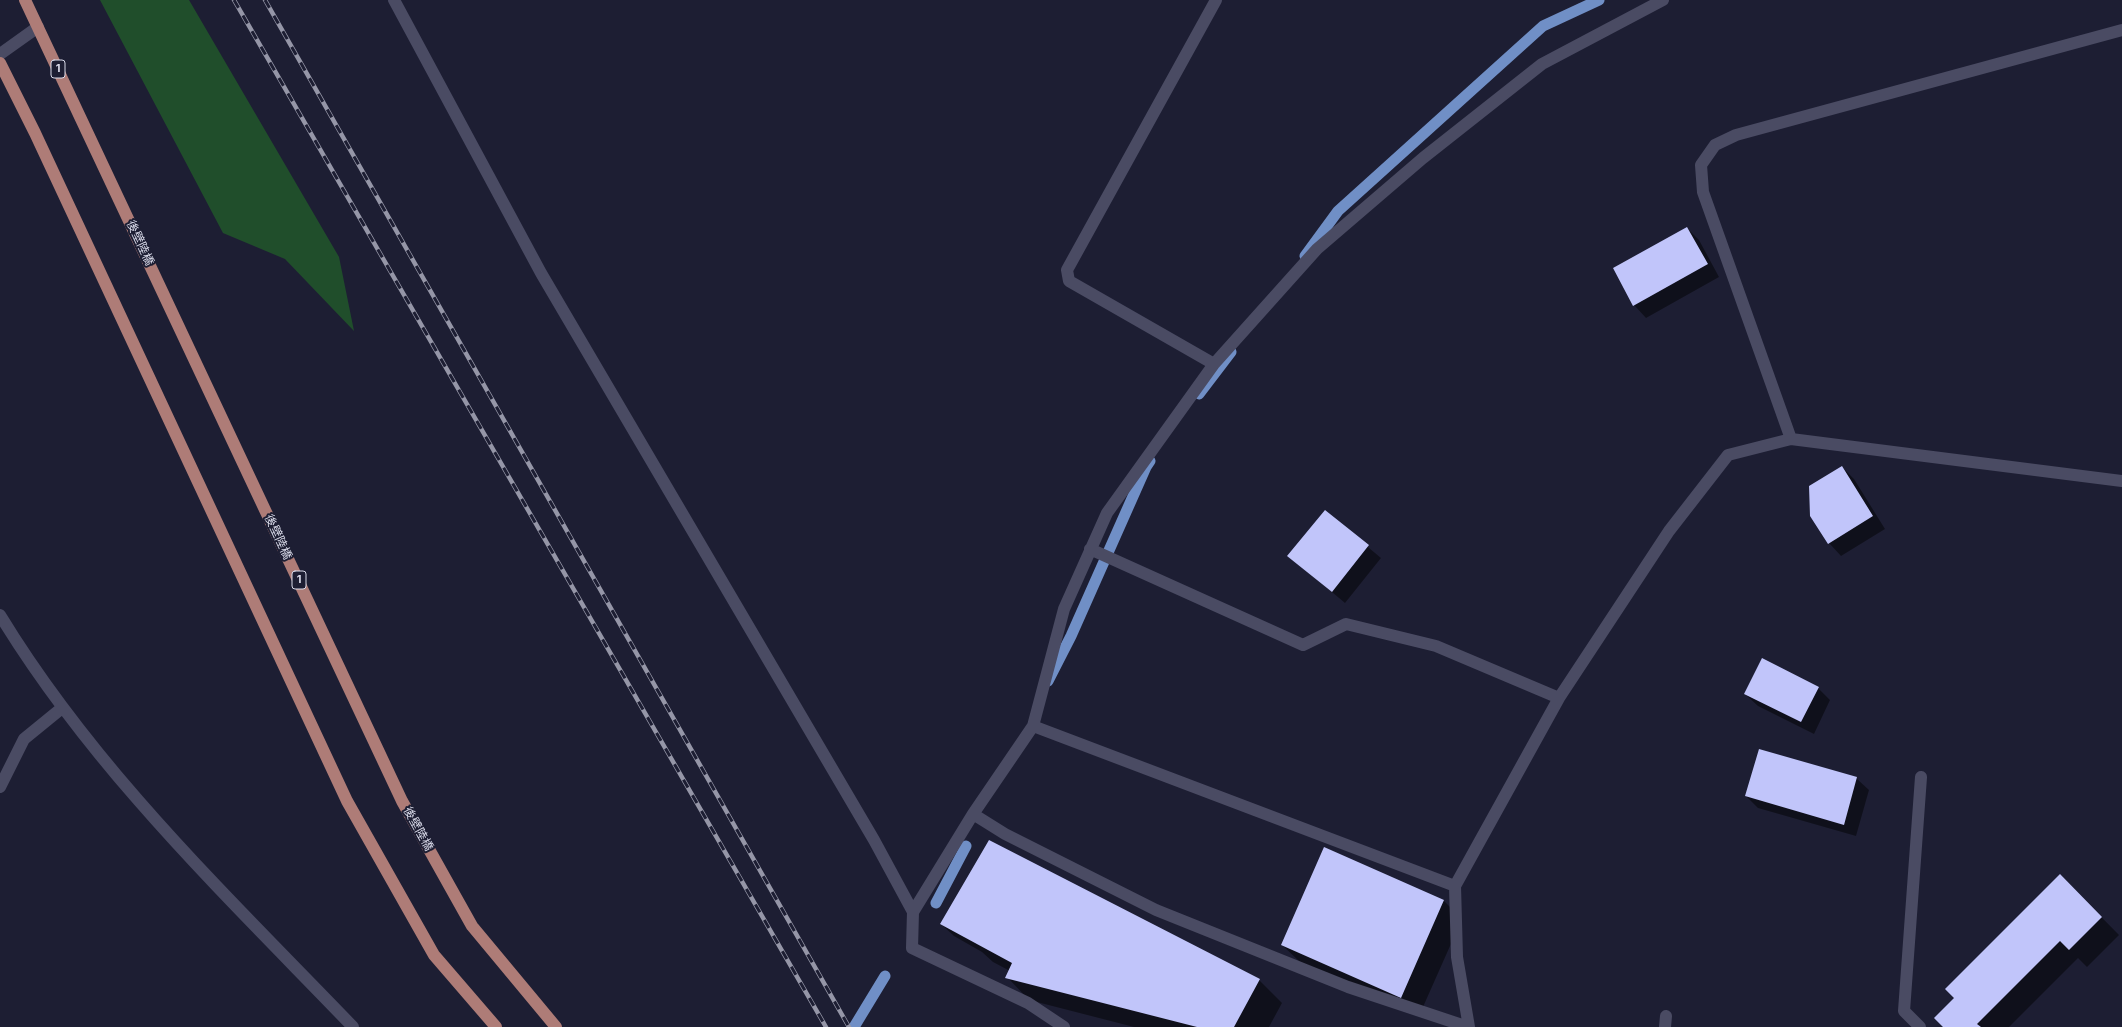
<!DOCTYPE html>
<html>
<head>
<meta charset="utf-8">
<style>
  body { margin:0 }
  canvas { display:block; background:#1d1e33 }
</style>
</head>
<body>
<canvas width="2122" height="1027"></canvas>
<script>
const ctx = document.querySelector('canvas').getContext('2d');
ctx.lineJoin = 'round';
function paint(path, color) {
  ctx.fillStyle = color;
  ctx.fill(path, 'evenodd');
}
function stroke(path, color, width, dash) {
  ctx.strokeStyle = color;
  ctx.lineWidth = width;
  ctx.lineCap = dash ? 'butt' : 'round';
  ctx.setLineDash(dash || []);
  ctx.stroke(path);
}
function drawText(font, color, halo, rows, align = 'center') {
  ctx.font = font + ' Inter,"Noto Sans TC",sans-serif';
  ctx.lineWidth = 4;
  ctx.setLineDash([]);
  ctx.textBaseline = 'middle';
  ctx.strokeStyle = halo;
  ctx.fillStyle = color;
  for (const [text, x, y, turn = 0] of rows) {
    ctx.save();
    ctx.translate(x, y);
    ctx.rotate((+turn || 0) * Math.PI / 180);
    ctx.textAlign = isNaN(turn) ? turn : align;
    if (halo) ctx.strokeText(text, 0, 0);
    ctx.fillText(text, 0, 0);
    ctx.restore();
  }
}
paint(new Path2D(`
  M100 0H189L339 257 354 331 285 259 223 233Z`), '#204e2b');
paint(new Path2D(`
  M1687 228 1699 240 1719 277 1646 318 1634 305Z
  M1842 467 1854 479 1885 529 1841 556 1829 543Z
  M1325 511 1381 558 1345 603 1289 556Z
  M1818 688 1830 700 1814 734 1758 706 1745 694Z
  M1856 778 1869 790 1856 836 1758 808 1746 796Z
  M1325 848 1444 901 1462 919 1419 1016 1300 962 1282 945Z
  M2060 875 2119 935 2087 967 2078 958 2009 1027H1944L1955 998Z
  M941 924 1259 980 1282 1003 1269 1027H1134L1029 1000 1007 977 1010 971 993 962 982 952 954 936Z`), '#0007');
stroke(new Path2D(`
  M1305 256 1338 211 1543 26 1599 0
  M1199 394 1231 352
  M1048 681 1071 636 1146 467 1150 461
  M936 903 966 846
  M854 1027 885 976`), '#708fc6', 11);
paint(new Path2D(`
  M1687 227 1708 264 1633 306 1613 268Z
  M1842 466 1873 516 1828 544 1810 516 1809 486Z
  M1325 510 1369 545 1332 592 1287 556Z
  M1762 658 1819 687 1801 722 1744 694Z
  M1759 749 1857 777 1844 825 1745 796Z
  M989 840 1260 979 1234 1027H1197L1005 978 1012 963 940 924Z
  M1324 847 1444 900 1401 998 1281 945Z
  M2060 874 2102 917 2069 950 2060 941 1977 1024 1981 1027H1943L1934 1018 1954 998 1945 989Z`), '#c1c5fa');
stroke(new Path2D(`
  M394 0 541 273 874 840 913 912 912 948 1028 1003 1064 1027
  M0 54 38 27
  M1214 364 1069 281 1067 270 1216 0
  M1791 439 1703 192 1701 165 1715 145 1736 135 2122 30
  M1090 549 1303 645 1346 624 1436 646 1559 698
  M0 615C95 771 228 897 353 1027
  M1033 726 1455 886
  M0 787 24 739 62 708
  M913 912 973 814
  M1468 1027 1348 987 1156 910 1005 834 973 814 1033 726 1064 609 1107 513 1214 364 1317 249 1423 158 1542 64 1663 0
  M1469 1027 1457 957 1455 886 1559 698 1669 531 1728 455 1791 439 2122 481
  M1665 1027 1666 1016
  M1920 1027 1904 1011 1921 777`), '#4a4b63', 12);
stroke(new Path2D(`
  M25 0 402 801 472 926 556 1027
  M0 63 35 133 347 801 434 955 496 1027`), '#ae7c77', 12);
const rail = new Path2D(`
  M234 0 826 1027
  M265 0 849 1027`);
stroke(rail, '#9596a7', 4.5);
stroke(rail, '#1d1e33', 3, [9]);
for (const [x, y, w] of [
  [58,69,14],
  [299,580,14]
]) {
  const box = new Path2D();
  box.roundRect(x - w / 2, y - 9, w, 18, 3);
  ctx.fillStyle = '#1d1e33';
  ctx.fill(box);
  stroke(box, '#dadbea', 1);
}
drawText('bold 11px', '#dadbea', null, [
  ["1",58,69],
  ["1",299,580]
]);
drawText('12px', '#dadbea', '#1d1e33', [
  ["後壁陸橋",140,243,65],
  ["後壁陸橋",278,537,65],
  ["後壁陸橋",418,829,61]
]);
</script>
</body>
</html>
